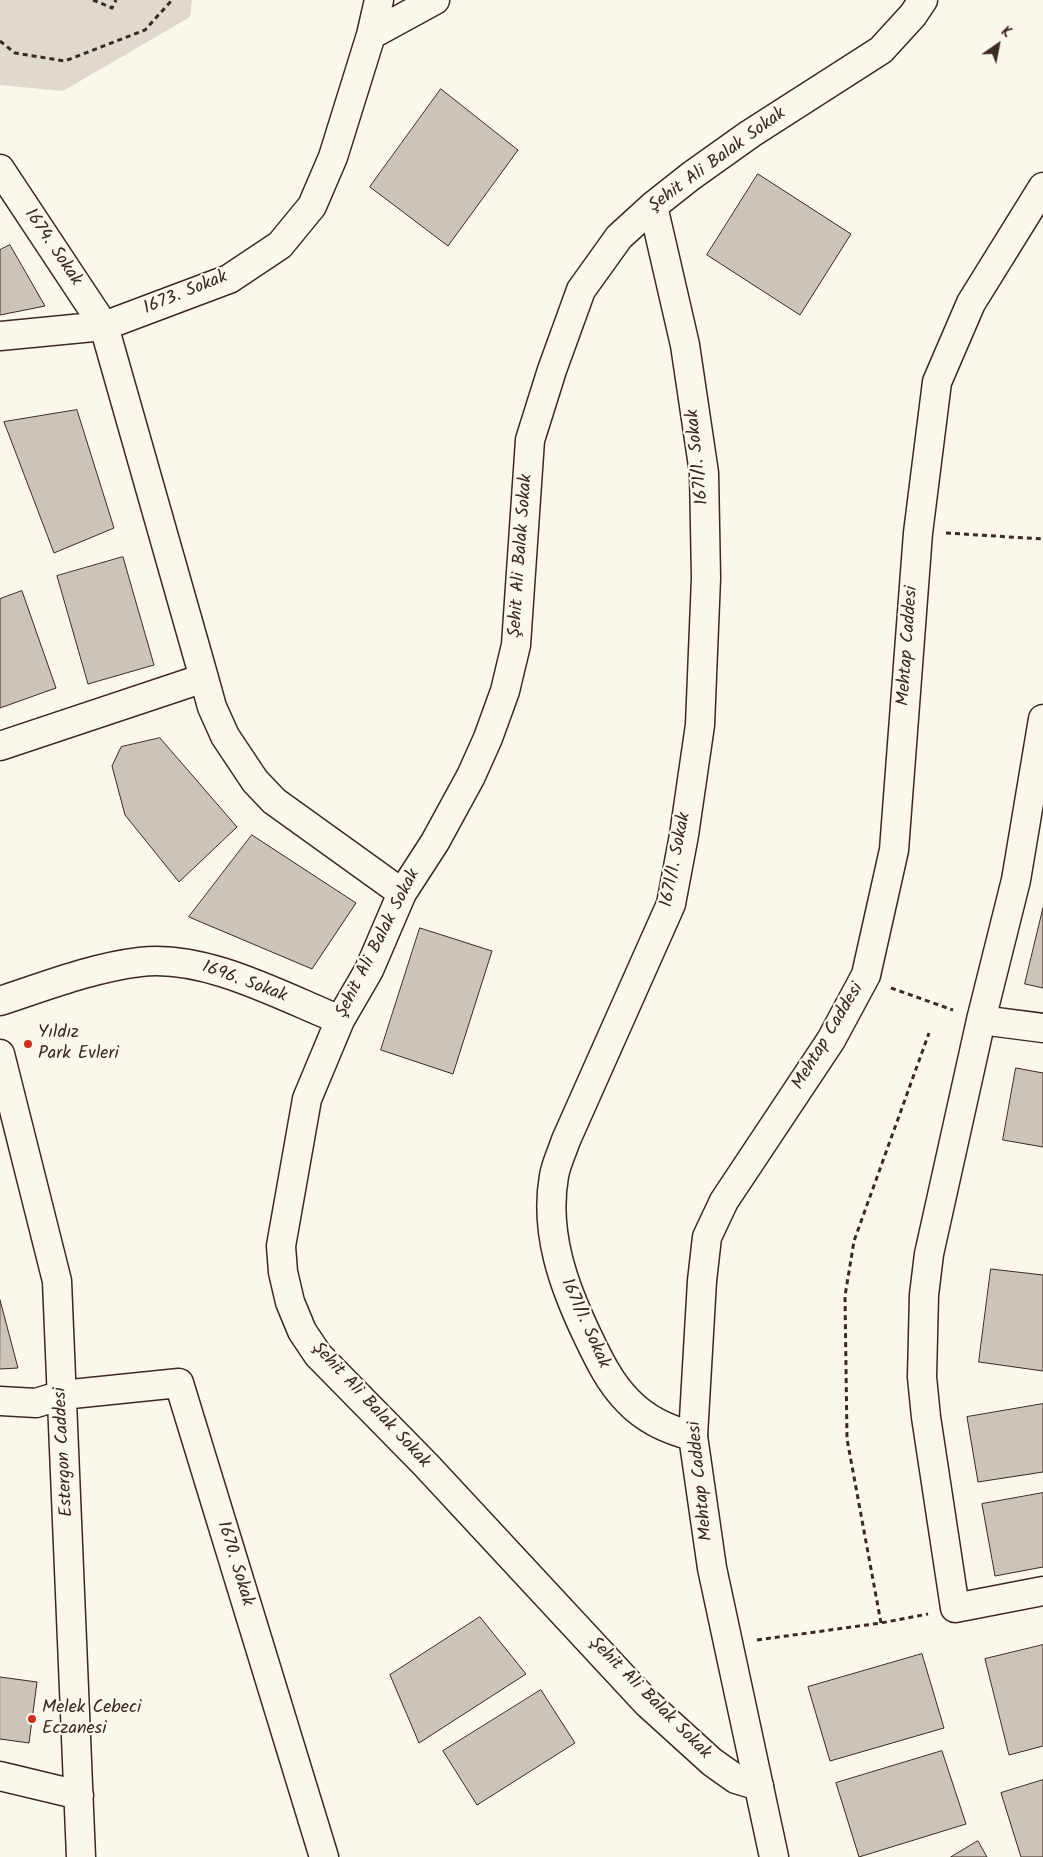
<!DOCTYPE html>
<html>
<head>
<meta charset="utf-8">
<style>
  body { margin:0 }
  #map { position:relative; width:1043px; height:1857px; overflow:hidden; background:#fbf7ec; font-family:Kalam,sans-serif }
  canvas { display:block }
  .north { position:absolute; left:973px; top:20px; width:50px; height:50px; -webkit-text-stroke:4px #fbf7ec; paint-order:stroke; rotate:33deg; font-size:14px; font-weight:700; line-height:20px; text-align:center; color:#3b2a1e }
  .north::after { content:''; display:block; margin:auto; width:18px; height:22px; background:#3b2a1e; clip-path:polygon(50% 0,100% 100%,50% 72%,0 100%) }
</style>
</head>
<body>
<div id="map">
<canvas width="1043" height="1857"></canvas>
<div class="north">K</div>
</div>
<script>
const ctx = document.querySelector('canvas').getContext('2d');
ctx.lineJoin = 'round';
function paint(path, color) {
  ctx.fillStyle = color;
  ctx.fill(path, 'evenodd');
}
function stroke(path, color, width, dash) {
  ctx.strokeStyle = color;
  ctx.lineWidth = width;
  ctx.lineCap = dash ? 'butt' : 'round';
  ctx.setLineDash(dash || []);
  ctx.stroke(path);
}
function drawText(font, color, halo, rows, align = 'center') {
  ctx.font = font + ' Kalam,sans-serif';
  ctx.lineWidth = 4.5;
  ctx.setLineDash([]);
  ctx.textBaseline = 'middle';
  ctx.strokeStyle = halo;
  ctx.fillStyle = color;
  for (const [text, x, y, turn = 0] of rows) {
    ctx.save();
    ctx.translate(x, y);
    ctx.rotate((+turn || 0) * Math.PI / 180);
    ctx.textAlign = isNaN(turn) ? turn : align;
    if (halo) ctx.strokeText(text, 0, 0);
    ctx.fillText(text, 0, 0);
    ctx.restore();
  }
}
paint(new Path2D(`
  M0 0H192L190 17 63 91 0 85Z`), '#dfd9ce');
const building = new Path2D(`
  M441 89 518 150 448 246 370 187Z
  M758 174 851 234 800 315 707 255Z
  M10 245 45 306 0 315V250Z
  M77 410 114 528 54 553 4 422Z
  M123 557 154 665 88 684 57 576Z
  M22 591 56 688 0 708V599Z
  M160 738 237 827 179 882 125 815 112 766 121 747Z
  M252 835 356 903 312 969 189 917Z
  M1043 908V988L1025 984Z
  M420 928 492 951 453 1074 381 1050Z
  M1016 1068 1043 1073V1147L1003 1140Z
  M991 1269 1043 1275V1371L979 1362Z
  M0 1300 18 1368 0 1369Z
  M1043 1404V1472L978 1482 967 1417Z
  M1043 1493V1567L995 1576 982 1504Z
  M480 1617 526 1674 419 1743 390 1675Z
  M1043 1645V1746L1009 1755 985 1659Z
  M922 1654 944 1728 830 1761 808 1687Z
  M0 1677 37 1682 29 1743 0 1739Z
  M541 1690 575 1743 477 1805 443 1751Z
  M942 1751 966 1824 859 1857 836 1783Z
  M1043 1780V1857H1021L1001 1793Z
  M978 1841 987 1857H951Z`);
paint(building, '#ccc4b9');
stroke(building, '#3b2a1e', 1);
const minor = new Path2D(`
  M371 35 435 0
  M0 169 104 326 204 678 212 707 225 736 255 781 274 801 402 893
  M653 206 685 345 704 473 706 578 700 725 684 835 671 904 566 1140C562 1152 556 1164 554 1176 544 1233 564 1287 588 1337 599 1360 610 1383 628 1401 646 1420 668 1430 693 1436
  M0 336 104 326 229 279 280 245 312 206 333 157 371 35 379 0
  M1043 719 1016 880 981 1020 929 1254 924 1295 922 1377 926 1417 955 1608 1043 1591
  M0 746 204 678
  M0 1001C46 986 91 968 140 962 205 954 281 996 340 1020
  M981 1020 1043 1028
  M0 1054 57 1281 81 1857
  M0 1401 36 1403 62 1395 179 1383 324 1857
  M0 1776 79 1795
  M759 1786 736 1779 712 1762 647 1703 426 1465 318 1355 302 1331 290 1302 283 1272 281 1246 307 1099 340 1020 369 970 402 893 435 842 471 776 488 738 505 691 516 645 530 440 552 370 581 290 619 237 653 206 691 176 750 134 881 50 913 15 923 0`);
const major = new Path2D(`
  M774 1857 712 1568 693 1436 702 1281 707 1237 724 1201 831 1040 866 975 894 850 918 533 937 382 971 303 1043 187`);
stroke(minor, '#3b2a1e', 31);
stroke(major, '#3b2a1e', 31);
stroke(new Path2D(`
  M93 0 112 8 116 0
  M0 41 15 53 65 61 145 30 172 0
  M946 533 1043 539
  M891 988 953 1010
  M881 1623 847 1439 845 1296 854 1241 929 1033
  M757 1640 881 1623 928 1614`), '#3b2a1e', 3, [5, 4]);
stroke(minor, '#fbf7ec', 28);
stroke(major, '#fbf7ec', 28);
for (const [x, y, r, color] of [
  [28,1044,5,"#c8321e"],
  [32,1719,5,"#c8321e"]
]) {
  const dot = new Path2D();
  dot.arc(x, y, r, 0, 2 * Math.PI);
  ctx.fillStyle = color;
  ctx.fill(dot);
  stroke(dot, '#fbf7ec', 2);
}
drawText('18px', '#3b2a1e', '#fbf7ec', [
  ["Şehit Ali Balak Sokak",718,161,-36],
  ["1674. Sokak",52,248,56],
  ["1673. Sokak",186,294,-22],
  ["1671/1. Sokak",699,457,-96],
  ["Şehit Ali Balak Sokak",522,556,-86],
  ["Mehtap Caddesi",909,646,-86],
  ["1671/1. Sokak",677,860,-79],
  ["Şehit Ali Balak Sokak",379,944,-63],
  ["1696. Sokak",244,983,20],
  ["Mehtap Caddesi",829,1037,-59],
  ["1671/1. Sokak",584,1324,66],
  ["Şehit Ali Balak Sokak",370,1406,47],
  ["Estergon Caddesi",65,1452,-93],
  ["Mehtap Caddesi",702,1481,-96],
  ["1670. Sokak",234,1564,73],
  ["Şehit Ali Balak Sokak",649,1699,45]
]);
drawText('18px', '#3b2a1e', '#fbf7ec', [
  ["Yıldız",38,1034],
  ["Park Evleri",38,1055],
  ["Melek Cebeci",42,1709],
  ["Eczanesi",42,1730]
], 'left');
</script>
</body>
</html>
